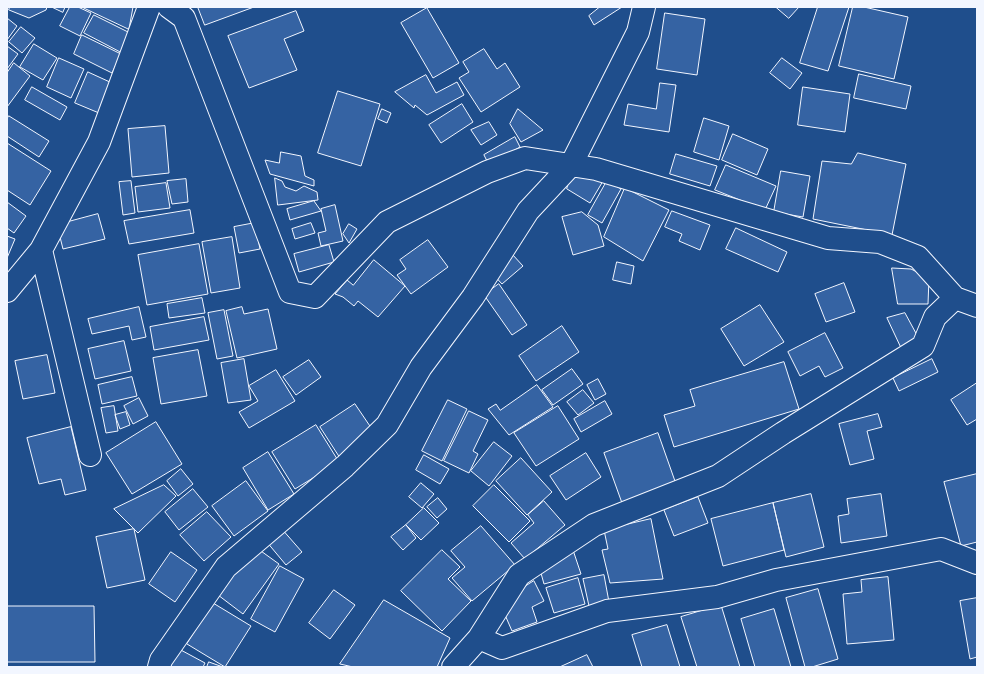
<!DOCTYPE html>
<html>
<head>
<meta charset="utf-8">
<style>
  body { margin:0 }
  #map { position:relative; width:984px; height:674px; overflow:hidden; background:#1f4e8c; font-family:"Archivo Narrow",sans-serif }
  canvas { display:block }
  .frame { position:absolute; inset:0; border:8px solid #f2f6ff; pointer-events:none }
</style>
</head>
<body>
<div id="map">
<canvas width="984" height="674"></canvas>
<div class="frame"></div>
</div>
<script>
const ctx = document.querySelector('canvas').getContext('2d');
ctx.lineJoin = 'round';
function paint(path, color) {
  ctx.fillStyle = color;
  ctx.fill(path, 'evenodd');
}
function stroke(path, color, width, dash) {
  ctx.strokeStyle = color;
  ctx.lineWidth = width;
  ctx.lineCap = dash ? 'butt' : 'round';
  ctx.setLineDash(dash || []);
  ctx.stroke(path);
}
const building = new Path2D(`
  M10 7H47L46 10 29 18 9 10Z
  M52 7H65L63 12Z
  M70 7H78L91 13 80 36 60 26Z
  M82 7H133L129 29Z
  M198 7H254L205 25Z
  M600 7H622L594 25 589 16Z
  M776 7H799L789 18Z
  M818 7H849L828 71 800 63Z
  M853 7H864L908 17 894 79 839 66Z
  M427 8 459 63 433 78 401 23Z
  M296 11 304 31 284 39 297 70 249 88 228 36Z
  M665 13 705 19 697 75 657 69Z
  M94 15 134 35 124 54 84 33Z
  M7 18 17 26 7 40Z
  M21 27 35 38 22 53 9 42Z
  M82 35 121 54 112 73 74 54Z
  M34 44 57 58 43 80 20 67Z
  M7 46 18 54 7 69Z
  M484 49 497 69 505 63 520 87 481 112 459 78 469 72 463 62Z
  M59 58 84 69 71 98 47 87Z
  M782 58 802 73 790 89 770 73Z
  M14 63 30 76 7 107V73Z
  M88 72 112 83 99 113 75 103Z
  M859 74 911 86 906 109 854 98Z
  M426 75 436 93 457 82 464 95 427 115 415 105 414 108 395 92Z
  M660 83 676 85 669 132 624 125 628 104 656 109Z
  M32 87 67 107 60 120 25 100Z
  M803 87 850 94 845 132 798 125Z
  M338 91 380 104 361 166 318 153Z
  M462 104 473 122 441 143 429 125Z
  M382 109 391 113 387 123 378 119Z
  M518 109 543 130 521 142 510 124Z
  M9 116 49 141 39 157 7 136V119Z
  M704 118 729 126 719 160 694 152Z
  M489 122 497 135 481 145 471 130Z
  M165 126 169 173 132 177 128 129Z
  M733 134 768 149 757 175 722 160Z
  M515 137 520 147 489 165 484 155Z
  M7 143 51 171 30 205 7 190Z
  M281 152 301 156 305 176 314 180V186L270 174 265 160 279 163Z
  M858 153 906 164 892 235 813 219 822 161 851 164Z
  M676 154 717 166 710 186 670 174Z
  M726 165 776 186 765 210 715 190Z
  M573 168 606 176 590 203 567 189Z
  M781 171 810 176 803 217 774 212Z
  M275 178 282 181 285 187 296 191 304 186 317 192 318 200 278 205Z
  M186 179 188 202 172 204 167 181Z
  M131 181 135 213 123 215 119 182Z
  M607 181 621 189 602 223 588 215Z
  M166 183 170 208 138 212 135 187Z
  M625 188 669 210 643 261 604 237Z
  M314 201 321 211 290 220 287 209Z
  M7 202 26 216 14 233 7 228Z
  M335 205 343 241 321 246 318 233 326 231 321 209Z
  M190 210 194 233 129 244 124 221Z
  M672 211 710 225 700 250 679 241 682 234 665 227Z
  M582 212 598 225 604 246 573 255 562 217Z
  M98 214 105 239 63 249 57 225Z
  M255 223 260 249 239 253 234 227Z
  M311 223 315 233 295 239 292 229Z
  M349 224 357 229 349 243 343 234Z
  M736 228 787 252 778 272 726 249Z
  M7 236 15 239 7 258Z
  M232 237 240 288 211 293 202 242Z
  M428 240 448 267 411 294 397 275 406 269 400 260Z
  M199 244 208 294 147 305 138 255Z
  M329 245 334 262 299 272 294 254Z
  M512 254 523 266 502 284 491 272Z
  M374 260 405 286 378 317 358 301 354 306 343 297 335 294 347 280 353 285Z
  M617 262 634 266 631 284 613 280Z
  M892 268 911 269 929 278 928 304H898Z
  M844 283 855 312 826 322 815 294Z
  M499 284 527 325 512 335 484 295Z
  M202 298 205 313 169 318 167 304Z
  M760 305 784 342 744 366 721 329Z
  M139 307 146 337 132 340 129 326 92 334 88 319Z
  M242 307 244 314 268 309 277 349 237 358 226 311Z
  M224 310 233 356 217 359 208 313Z
  M905 313 918 337 902 350 887 318Z
  M204 317 209 340 154 350 150 327Z
  M562 326 579 352 536 381 519 356Z
  M825 333 843 368 825 377 819 366 800 376 788 352Z
  M124 341 131 371 95 379 88 349Z
  M198 350 207 396 161 404 153 358Z
  M47 355 55 393 23 399 15 361Z
  M244 359 251 400 228 403 221 363Z
  M932 359 938 372 899 391 893 378Z
  M309 360 321 377 296 395 283 377Z
  M784 362 799 409 674 447 664 415 695 406 690 390Z
  M572 369 583 384 553 405 542 390Z
  M276 370 295 401 249 428 239 412 258 401 249 386Z
  M132 377 137 396 102 404 98 385Z
  M598 379 606 394 595 400 587 385Z
  M977 383V419L967 425 951 400Z
  M537 385 553 407 509 435 488 409 496 404 500 410Z
  M583 390 594 403 578 415 567 402Z
  M139 398 148 416 133 424 124 406Z
  M448 400 467 409 442 461 422 451Z
  M605 401 612 414 581 432 574 419Z
  M355 404 376 435 340 458 320 427Z
  M114 406 118 431 106 433 101 408Z
  M558 406 579 439 536 466 514 433Z
  M469 411 488 420 473 451 478 454 469 473 444 461Z
  M126 412 130 425 120 429 115 415Z
  M878 414 882 427 867 431 874 459 850 465 839 424Z
  M156 422 182 464 132 494 106 453Z
  M316 425 339 462 295 489 272 452Z
  M71 427 86 490 65 495 61 479 39 484 27 438Z
  M658 433 676 484 622 503 604 453Z
  M494 442 512 456 489 486 471 471Z
  M268 452 294 494 268 510 243 468Z
  M586 453 601 477 566 500 550 476Z
  M424 455 449 469 440 484 416 470Z
  M521 458 552 492 527 515 496 481Z
  M181 469 193 484 178 496 167 481Z
  M977 474V542L961 546 944 482Z
  M246 481 268 511 234 536 212 506Z
  M421 483 434 494 422 508 409 497Z
  M164 485 176 496 138 533 114 509Z
  M494 485 530 521 509 542 473 506Z
  M193 489 208 507 179 530 165 512Z
  M811 494 824 547 786 557 773 503Z
  M881 494 887 536 841 543 838 516 849 514 847 499Z
  M698 497 708 523 674 536 664 510Z
  M438 498 447 509 437 518 427 507Z
  M544 501 565 525 525 559 511 543 534 523 528 515Z
  M773 503 784 550 723 566 711 519Z
  M424 508 439 523 421 540 406 525Z
  M207 512 231 537 204 561 180 535Z
  M651 519 663 579 610 583 602 550 608 549 604 530Z
  M406 525 416 538 403 550 391 537Z
  M481 526 515 565 472 601 452 578 465 567 451 551Z
  M281 528 302 552 286 565 266 541Z
  M134 529 145 580 107 588 96 537Z
  M254 546 279 564 243 614 218 595Z
  M442 550 460 567 448 579 471 601 442 631 401 591Z
  M573 550 581 574 544 584 539 566Z
  M171 552 197 570 175 602 149 584Z
  M280 566 304 579 275 632 251 619Z
  M604 575 609 602 589 606 583 579Z
  M888 577 894 640 847 644 843 594 862 592 861 580Z
  M578 578 585 604 554 613 546 588Z
  M534 581 544 601 532 607 537 622 512 631 502 608 516 592Z
  M818 589 838 659 812 667H805L786 598Z
  M334 590 355 605 330 639 309 623Z
  M977 598V657L970 659 960 601Z
  M384 600 450 638 437 667H353L340 664Z
  M213 603 251 626 225 667 187 644Z
  M721 605 740 667H697L681 617Z
  M7 606H94L95 662H7Z
  M774 609 791 667H755L741 619Z
  M667 625 680 667H642L632 635Z
  M179 649 205 663 203 667H170Z
  M587 655 593 667H560Z
  M209 662 223 667H207Z`);
paint(building, '#3563a3');
stroke(building, '#f2f6ff', 1);
const street = new Path2D(`
  M169 7 184 18 290 292 315 297 387 222 487 172 525 158 596 169 828 238 880 242 918 257 955 298 977 306
  M41 250 90 455
  M7 291 41 250 99 142 149 7
  M479 638 502 648 607 611 717 597 776 580 941 549 977 563
  M159 667 161 660 226 567 345 466 387 425 421 367 473 297 528 211 571 165 638 32 644 7
  M453 667 479 638 519 575 594 525 718 476 783 433 923 346 935 317 955 298`);
stroke(street, '#f2f6ff', 24);
stroke(street, '#1f4e8c', 22);
</script>
</body>
</html>
